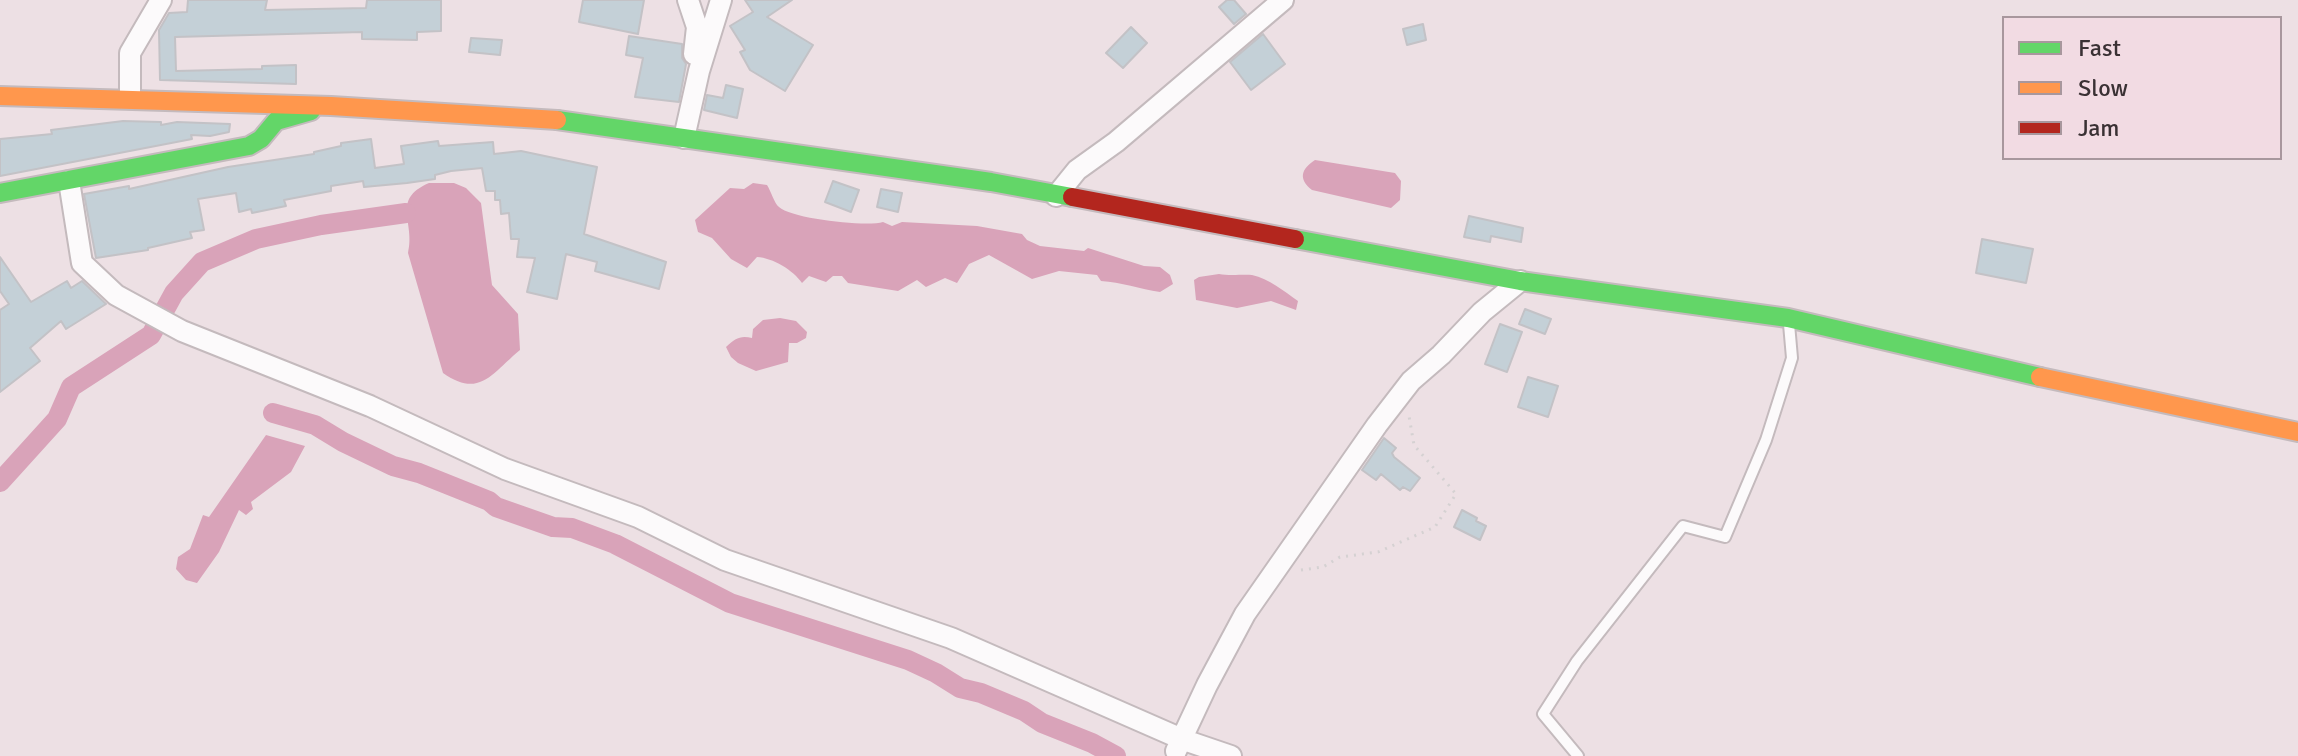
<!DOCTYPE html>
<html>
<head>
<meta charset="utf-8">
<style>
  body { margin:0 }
  #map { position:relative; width:2298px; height:756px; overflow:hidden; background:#ede0e4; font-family:Signika,sans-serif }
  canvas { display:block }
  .legend { position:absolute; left:2002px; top:16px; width:280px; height:144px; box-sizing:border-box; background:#f2dbe3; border:2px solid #a8979d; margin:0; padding:10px 14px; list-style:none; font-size:24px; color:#3a3134 }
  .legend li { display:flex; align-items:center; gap:16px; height:40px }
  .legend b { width:40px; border:2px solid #a8979d }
</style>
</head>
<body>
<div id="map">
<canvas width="2298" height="756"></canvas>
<ul class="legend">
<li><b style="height:10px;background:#63d668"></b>Fast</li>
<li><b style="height:10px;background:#ff974d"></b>Slow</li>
<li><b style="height:10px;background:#b3261e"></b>Jam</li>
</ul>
</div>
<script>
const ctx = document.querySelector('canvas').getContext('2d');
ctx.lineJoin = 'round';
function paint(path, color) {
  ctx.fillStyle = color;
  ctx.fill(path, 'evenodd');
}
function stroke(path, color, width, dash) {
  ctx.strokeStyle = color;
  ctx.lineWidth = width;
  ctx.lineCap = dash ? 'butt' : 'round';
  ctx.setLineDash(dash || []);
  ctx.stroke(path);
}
paint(new Path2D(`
  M1315 160 1395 173 1401 181 1400 200 1391 208 1312 190C1298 179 1301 169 1315 160Z
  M429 183H454L466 188 481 203 492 285 518 314 520 350C492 373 480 399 443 373L408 253C416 222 390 200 429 183Z
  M753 183 767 185C771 191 774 203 779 207 792 219 867 227 883 222L892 226 902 222 977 226 1022 234 1027 240 1040 246 1084 251 1088 248 1144 266 1160 267 1170 275 1173 284 1160 292C1140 289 1121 282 1101 281L1097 275 1059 271 1032 279 989 255 969 264 957 283 945 278 926 287 917 280 898 291 848 283 842 276H833L826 282 809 276 802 283C793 270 773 258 757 257L747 268 731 259 712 238 698 232 695 220 730 188 744 189Z
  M1219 274C1230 276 1244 274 1252 275 1269 279 1284 291 1298 301L1296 310 1271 301 1237 308 1196 300 1194 280 1199 277Z
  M780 318 796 321 807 332 806 338 797 343H789L788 362 756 371 738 363 731 357 726 347C735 338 741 335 752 338L753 329 763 320Z
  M266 435 305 446 291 472 251 502 253 509 246 515 239 510 219 552 197 583 186 580 176 569 178 557 190 549 203 515 209 517Z`), '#d9a3b9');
stroke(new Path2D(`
  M273 413 315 425 343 442 393 466 419 473 489 501 496 507 553 527 572 528 615 544 730 603 908 660 936 673 960 688 981 693 1024 711 1042 723 1092 743 1116 756
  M0 482 57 419 71 387 151 335 174 293 202 262 256 239 321 225 406 213`), '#d9a3b9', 20);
const building = new Path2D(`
  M188 0H267L265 10 366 8 367 0H441V31L417 32V40L362 39V32L175 37 176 71 262 69V66L296 65V84L160 80 159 30 169 13 187 12Z
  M583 0H644L638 34 579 22Z
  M745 0H792L767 17 813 45 785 91 750 70 740 52 745 50 730 26 753 12Z
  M1227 0H1234L1246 14 1234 24 1219 7Z
  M1423 24 1426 40 1407 45 1403 29Z
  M1131 27 1147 43 1123 68 1106 53Z
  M1263 34 1285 64 1251 90 1230 62Z
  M629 36 682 44V58L686 64 679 102 635 97 643 58 626 55Z
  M471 38 502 40 500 55 469 52Z
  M726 85 743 89 737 118 704 110 707 95 723 98Z
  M123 121 161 122V125L177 122 230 124 229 132 210 136 191 135 192 139 0 176V139L52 134 51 130Z
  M371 139 375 168 404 164 401 146 438 141 439 146 493 142 494 154 521 151 597 167 584 234 666 262 659 289 595 271 597 262 566 254 557 299 527 292 535 258 517 257 519 239H511L509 213 501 214 500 200H495V191H486L482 168 451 171 435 175V179L407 183 364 187 363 181 331 186V191L284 200 286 206 252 213 251 209 239 212 236 193 198 199 204 230 190 232 192 238 148 248V250L96 258 84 194 129 186V189L228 167 314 154V152L341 146V143Z
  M833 181 859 190 851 212 825 202Z
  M881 189 902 193 898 212 877 207Z
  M1469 216 1523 228 1521 242 1491 236 1490 242 1464 237Z
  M1982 239 2033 249 2026 283 1976 273Z
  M0 257 31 302 67 281 71 288 82 281 106 304 66 329 61 321 30 348 40 361 0 392V310L9 304 0 291Z
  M1525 309 1551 319 1545 334 1519 324Z
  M1500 324 1522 332 1507 372 1485 364Z
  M1528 377 1558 386 1548 417 1518 407Z
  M1384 438 1396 448 1392 453 1394 457 1420 478 1410 491 1403 487 1400 490 1381 474 1376 480 1362 470Z
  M1462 510 1477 518 1476 521 1486 526 1480 540 1454 527Z`);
paint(building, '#c4d0d7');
stroke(building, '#c3c2c6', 2);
const lane = new Path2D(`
  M1578 756 1543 714 1577 661 1683 526 1725 537 1766 440 1792 358 1789 324`);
const street = new Path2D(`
  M688 0 697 27 694 54
  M130 98V53L161 0
  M684 138 699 71 721 0
  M69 181 82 263 116 295 182 331 370 406 505 469 638 517 725 560 951 638 1184 740 1231 756
  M1056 196 1077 170 1116 142 1283 0
  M1176 751 1207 685 1245 614 1377 425 1411 381 1441 355 1482 312 1520 281`);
const fast = new Path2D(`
  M557 120 991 182 1072 197
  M0 193 249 146 261 139 276 121 311 111
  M1295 239 1520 281 1788 318 2040 377`);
const slow = new Path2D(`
  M0 96 331 106 557 120
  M2040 377 2298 432`);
const jam = new Path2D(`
  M1072 197 1295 239`);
stroke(lane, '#c4babd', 14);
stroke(street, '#c4babd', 24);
stroke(fast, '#c4babd', 22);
stroke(slow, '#c4babd', 22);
stroke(jam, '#c4babd', 22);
stroke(new Path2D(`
  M1301 570 1323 567 1340 557 1378 552 1435 527 1456 494 1414 445 1409 416`), '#d5d1d2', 3, [2, 6]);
stroke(lane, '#fcfafb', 10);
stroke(street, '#fcfafb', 20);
stroke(fast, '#63d668', 18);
stroke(slow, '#ff974d', 18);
stroke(jam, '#b3261e', 18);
</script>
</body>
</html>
